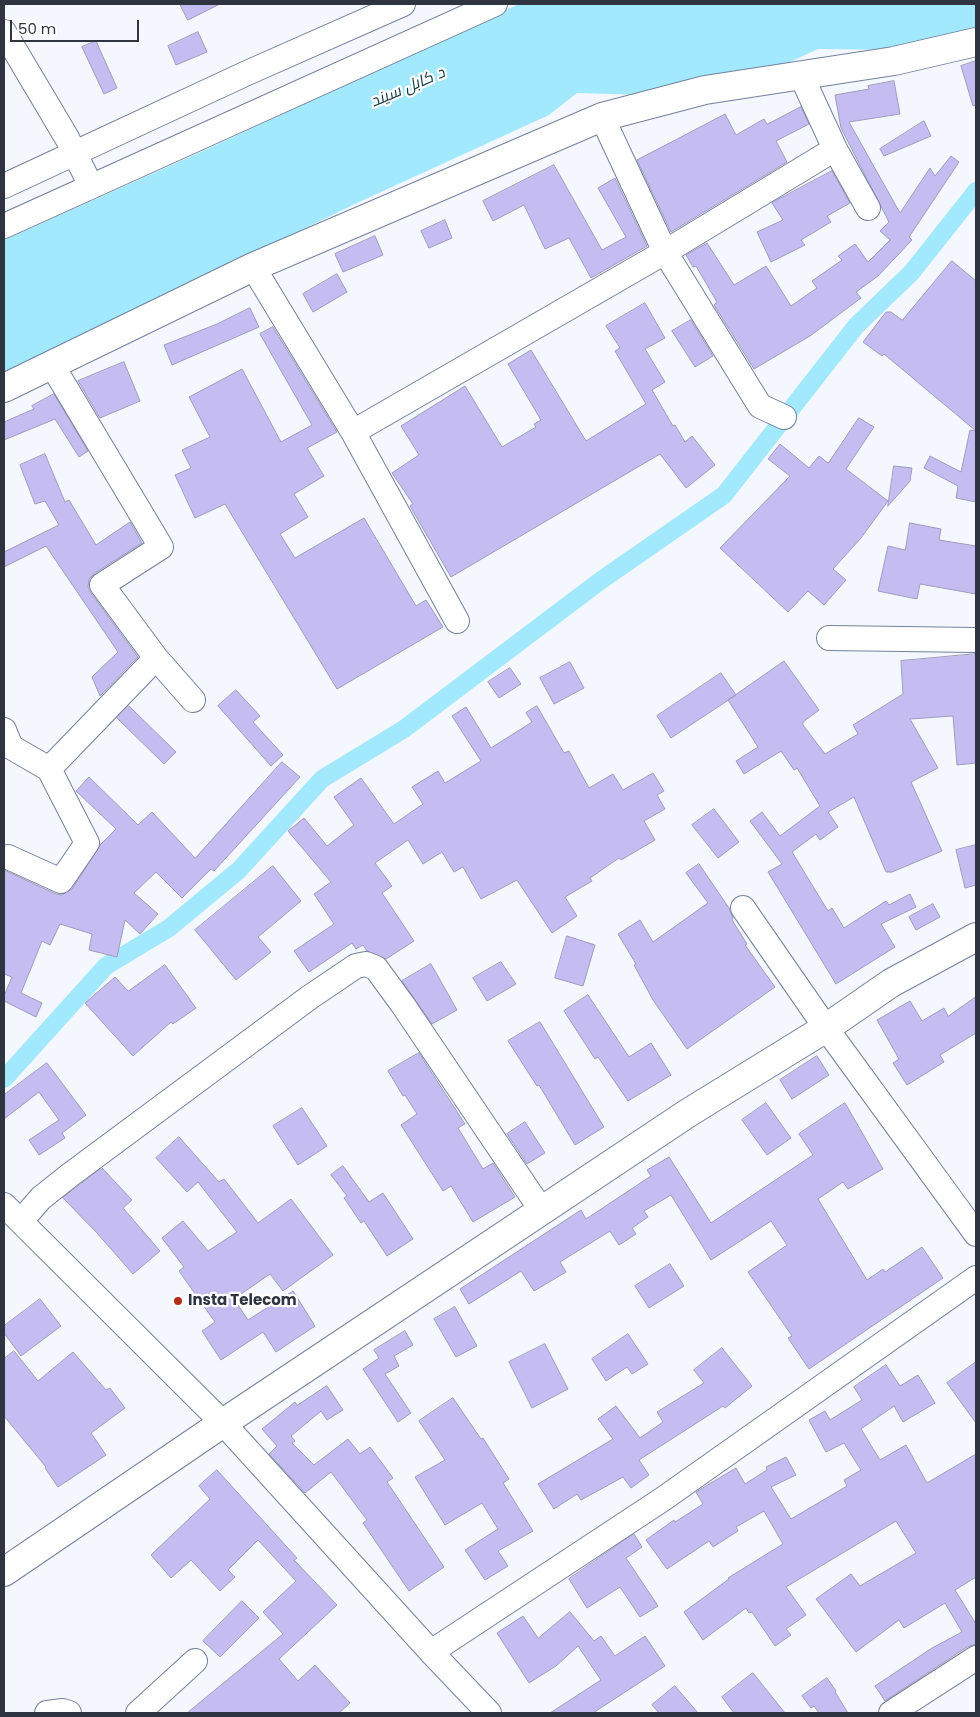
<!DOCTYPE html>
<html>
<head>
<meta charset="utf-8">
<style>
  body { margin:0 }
  #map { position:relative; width:980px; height:1717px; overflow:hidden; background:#f4f7fd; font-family:Poppins,sans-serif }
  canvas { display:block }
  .frame { position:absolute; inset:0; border:5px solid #2f3441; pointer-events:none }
  .scale { position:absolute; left:10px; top:20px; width:129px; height:22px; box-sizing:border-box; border:2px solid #2f3441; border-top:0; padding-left:6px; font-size:15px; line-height:18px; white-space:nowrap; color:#2f3441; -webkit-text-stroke:4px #fff; paint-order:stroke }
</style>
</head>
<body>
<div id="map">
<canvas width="980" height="1717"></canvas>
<div class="frame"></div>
<div class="scale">50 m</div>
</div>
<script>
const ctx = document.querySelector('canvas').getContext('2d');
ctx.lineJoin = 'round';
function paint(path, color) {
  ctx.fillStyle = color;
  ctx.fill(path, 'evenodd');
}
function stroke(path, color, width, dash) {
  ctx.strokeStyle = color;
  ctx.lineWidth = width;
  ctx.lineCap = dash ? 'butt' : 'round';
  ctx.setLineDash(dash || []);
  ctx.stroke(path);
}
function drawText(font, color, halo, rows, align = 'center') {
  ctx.font = font + ' Poppins,Cairo,sans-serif';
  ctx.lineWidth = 4.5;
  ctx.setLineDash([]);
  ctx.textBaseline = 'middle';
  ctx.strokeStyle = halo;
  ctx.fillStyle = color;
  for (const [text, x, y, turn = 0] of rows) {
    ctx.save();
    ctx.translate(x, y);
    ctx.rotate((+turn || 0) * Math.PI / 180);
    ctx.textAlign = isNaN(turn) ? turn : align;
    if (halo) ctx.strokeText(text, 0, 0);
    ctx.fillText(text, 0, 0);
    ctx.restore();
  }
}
paint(new Path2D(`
  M519 4H976V29L903 50 818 49 777 68 643 95 577 93 549 115 357 203 4 375V240L203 151Z`), '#a2e9fe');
stroke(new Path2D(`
  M4 1079 106 966 169 928 239 870 322 779 404 729 600 581 724 495 856 326 912 272 976 191`), '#a2e9fe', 18);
const building = new Path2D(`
  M180 4H220L188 20Z
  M198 32 207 52 176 65 168 46Z
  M96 41 117 88 104 94 82 47Z
  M976 61V105L973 106 961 66Z
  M894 81 900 114 849 122 900 213 930 168 935 176 951 156 959 162 909 237 912 240 878 276 856 292 861 298 810 336 754 369 714 305 717 302 696 266 693 267 686 255 707 243 734 285 766 266 791 306 817 288 812 281 842 260 838 256 855 244 868 262 890 240 880 231 889 222 841 128 835 95 869 89 868 86Z
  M801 107 809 124 776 141 787 162 671 232 637 160 725 114 736 135 764 119 767 124Z
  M924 121 931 136 884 156 880 149Z
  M554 165 602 250 626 237 598 188 615 178 647 246 591 278 569 238 545 249 524 205 493 221 483 201Z
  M832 171 850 203 827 216 831 222 801 240 805 245 771 262 757 232 783 220 772 203Z
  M445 220 452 238 429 248 421 231Z
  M375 236 383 255 343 272 335 254Z
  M952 261 976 281V502L956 498 958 486 924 468 930 456 961 472 970 430 976 431 884 354 882 356 863 342 886 312H891L902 320Z
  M337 274 347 292 313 312 303 294Z
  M645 303 665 338 645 349 665 382 652 390 673 426 675 425 685 442 692 436 715 465 686 488 660 454 451 577 410 506 413 504 392 473 419 455 401 426 465 386 502 447 536 427 534 424 541 420 508 364 531 350 586 441 646 404 615 351 620 348 606 326Z
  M250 308 259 327 172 365 164 345 217 324Z
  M691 320 713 356 695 367 672 331Z
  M273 327 337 432 307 448 324 476 294 494 308 517 280 534 295 558 364 518 416 606 426 600 443 627 337 689 225 504 195 518 175 475 191 468 182 450 210 437 189 397 242 369 281 442 312 425 260 334Z
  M124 362 140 401 100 418 78 381Z
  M54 394 88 451 79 457 55 419 4 440V422L34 409 32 406Z
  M859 418 874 427 846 469 888 501 861 538 833 569 846 580 824 605 808 591 788 612 720 548 790 476 768 459 780 444 809 468 819 456 828 463Z
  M45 454 65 502 69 500 96 545 130 522 142 543 95 573 89 579 88 587 91 593 138 657 100 696 92 677 118 652 46 546 4 567V552L59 525 45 501 35 504 20 465Z
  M894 466 912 468 910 481 888 506Z
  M910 523 941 529 939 540 976 546V594L920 584 917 599 878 591 888 546 905 550Z
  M976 654V763L957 765 953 716 910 719 938 768 911 782 942 851 892 872H886L854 797 828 812 838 827 820 840 816 834 792 852 828 911 832 908 844 928 886 901 889 905 910 894 916 907 881 924 895 947 836 984 768 872 782 864 750 821 762 812 780 836 820 806 797 768 794 770 781 751 744 774 736 761 758 747 728 700 784 661 819 710 803 722V725L825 754 858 734 853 725 903 694 901 661Z
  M570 662 584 688 554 704 540 678Z
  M510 668 521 684 499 698 488 682Z
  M721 673 736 695 671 738 657 716Z
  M236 690 260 716 253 722 283 755 271 766 218 706Z
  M129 706 176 752 164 764 117 718Z
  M537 706 564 753 569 751 589 788 613 774 623 790 653 773 664 791 657 795 665 809 644 821 655 840 621 860 619 858 590 878 592 881 565 897 577 916 552 933 517 880 481 899 463 867 454 872 442 852 423 864 408 840 375 863 392 886 382 893 414 941 386 959 367 951 363 945 356 949 352 943 309 972 294 951 334 924 314 894 331 882 288 831 304 818 327 846 354 825 334 797 361 778 394 824 423 804 412 787 438 771 445 783 481 761 452 716 466 707 491 748 532 722 526 713Z
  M282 762 300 777 214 871 211 869 182 898 156 872 134 893 158 914 140 934 125 920 117 957 89 950 92 934 60 924 50 945 42 941 21 993 42 1003 36 1017 4 1001V996L12 977 4 974V870L56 894 62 895 72 889 100 845 116 829 76 791 89 777 138 825 152 812 195 858Z
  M714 809 739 842 718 858 692 825Z
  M976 845V885L965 888 956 850Z
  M699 864 729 908 733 918 732 920 747 944 745 945 775 987 687 1049 653 1000 634 965 636 964 618 934 640 920 653 942 708 903 686 873Z
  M273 866 301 901 258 937 271 952 236 980 195 930Z
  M933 904 940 917 916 930 909 917Z
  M567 936 595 945 583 986 555 978Z
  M501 962 516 984 487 1001 473 978Z
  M431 964 457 1010 432 1024 402 981Z
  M165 965 196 1008 173 1024 171 1022 133 1056 85 1003 115 977 128 991Z
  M588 995 629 1057 651 1043 671 1075 628 1101 598 1057 595 1059 564 1011Z
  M976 997V1033L940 1055 944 1062 907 1085 893 1063 899 1059 877 1020 910 1001 922 1021 944 1008 948 1016Z
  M540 1022 604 1127 575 1145 539 1085 537 1086 508 1041Z
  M419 1053 465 1124 458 1128 483 1169 493 1163 515 1197 473 1222 451 1186 443 1191 401 1125 417 1114 405 1095 403 1096 388 1071Z
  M817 1056 829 1075 792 1099 780 1080Z
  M47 1063 86 1115 62 1133 65 1138 39 1155 29 1140 59 1120 39 1092 4 1119V1095Z
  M766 1103 791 1138 767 1155 742 1120Z
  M845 1103 883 1169 848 1189 843 1182 818 1199 867 1280 883 1269 885 1272 922 1247 943 1278 809 1369 788 1338 792 1336 748 1272 787 1245 771 1221 711 1260 671 1195 644 1211 648 1217 632 1228 636 1234 619 1245 610 1231 560 1262 566 1272 534 1291 521 1271 469 1304 460 1289 581 1210 586 1219 651 1176 647 1170 669 1157 711 1223 813 1155 799 1134Z
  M302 1108 327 1146 298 1165 273 1126Z
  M525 1122 545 1153 527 1164 507 1134Z
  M179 1137 219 1182 224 1179 258 1223 291 1199 333 1255 283 1291 270 1274 234 1299 248 1320 293 1291 315 1326 276 1352 263 1332 221 1360 202 1331 215 1322 179 1271 184 1267 162 1238 183 1221 208 1251 237 1232 198 1182 187 1192 156 1158Z
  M343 1166 369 1202 383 1193 413 1239 387 1256 364 1221 361 1223 344 1198 347 1196 331 1175Z
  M102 1168 132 1200 123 1208 160 1251 133 1274 97 1233 63 1198Z
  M670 1264 684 1286 649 1308 635 1286Z
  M40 1299 61 1326 21 1356 4 1333V1326Z
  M455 1307 477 1346 456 1357 434 1319Z
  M405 1331 413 1345 394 1356 399 1366 385 1374 411 1413 398 1422 363 1369 379 1358 374 1350Z
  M628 1334 648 1364 632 1374 627 1367 606 1381 592 1359Z
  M545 1344 568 1389 532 1408 509 1362Z
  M722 1348 752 1386 725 1408 723 1406 639 1460 649 1475 631 1488 623 1477 581 1500 577 1494 554 1509 538 1484 613 1439 598 1419 616 1406 640 1438 663 1422 657 1412 704 1383 694 1370Z
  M14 1351 38 1381 73 1352 106 1390 110 1388 125 1408 91 1433 106 1455 58 1487 45 1468 46 1467 4 1416V1359Z
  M976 1362V1423L947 1383Z
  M886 1365 900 1386 918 1375 935 1403 903 1422 894 1406 861 1429 880 1460 906 1445 927 1483 976 1454V1577L955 1590 976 1624V1644L967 1647 885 1701 875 1686 932 1648 962 1632 945 1603 904 1628 899 1620 856 1652 816 1599 851 1574 860 1586 916 1553 896 1521 786 1587 806 1615 786 1629 791 1635 775 1646 752 1612 749 1613 746 1608 703 1640 684 1612 729 1579 728 1578 783 1544 764 1511 736 1527 738 1531 713 1547 709 1541 667 1569 646 1540 674 1520 675 1522 703 1504 696 1492 736 1468 745 1484 767 1470 766 1467 786 1457 796 1475 771 1487 791 1519 847 1486 844 1480 861 1470 844 1443 826 1452 809 1420 825 1411 830 1420 862 1400 854 1387Z
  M327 1386 343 1410 327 1420 321 1411 291 1436 295 1441 292 1443 314 1465 348 1439 360 1454 370 1447 393 1478 387 1482 444 1567 409 1591 363 1523 367 1520 331 1472 305 1493 269 1454 277 1446 262 1429 295 1402 297 1405Z
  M453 1398 481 1439 483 1438 509 1479 503 1483 533 1531 498 1551 508 1566 485 1580 465 1550 498 1529 482 1503 445 1525 415 1477 445 1460 419 1421Z
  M217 1470 297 1558 294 1560 337 1605 279 1659 298 1681 315 1665 350 1703 339 1713H187L283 1634 263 1612 296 1581 258 1540 228 1570 235 1577 220 1591 191 1560 171 1578 151 1555 210 1499 199 1486Z
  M634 1534 642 1547 626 1558 658 1606 640 1617 620 1587 587 1608 569 1579Z
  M242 1601 259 1618 220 1657 203 1641Z
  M570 1612 594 1641 601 1636 615 1656 645 1636 665 1666 593 1713H550L601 1680 578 1646 556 1666 529 1683 497 1633 523 1616 538 1638Z
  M753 1673 785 1713H734L722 1697Z
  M827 1678 836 1691 835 1692 848 1713H819L814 1706 811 1708 802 1696Z
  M675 1686 698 1713H659L652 1705Z`);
paint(building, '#c5bcf2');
stroke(building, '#a09bbc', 1);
const minor = new Path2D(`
  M4 32 67 138 91 186
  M801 75 835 149 868 208
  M602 117 665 252 760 406 784 417
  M4 186 247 73 403 4
  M4 226 495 4
  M253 267 353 432 457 621
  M52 365 161 547 102 585 156 658 193 700
  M353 432 665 252 835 149
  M829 638 976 640
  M4 730 11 747 49 769
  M8 857 61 881 87 843 49 769 156 658
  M743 908 826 1028 976 1234
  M4 1205 223 1423 431 1652 489 1713
  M21 1221 41 1198 70 1175 310 997 356 966 366 964 376 968 403 1005 542 1211
  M431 1652 663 1499 976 1278
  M47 1713 63 1711 69 1713
  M138 1713 195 1661
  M891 1713 976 1658`);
const major = new Path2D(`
  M4 388 253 267 602 117 705 90 894 61 976 42
  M4 1572 223 1423 688 1113 826 1028 891 983 976 937`);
stroke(minor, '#74809e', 26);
stroke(major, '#74809e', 30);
stroke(minor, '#fff', 24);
stroke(major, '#fff', 28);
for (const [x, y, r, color] of [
  [178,1301,5,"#b82c1a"]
]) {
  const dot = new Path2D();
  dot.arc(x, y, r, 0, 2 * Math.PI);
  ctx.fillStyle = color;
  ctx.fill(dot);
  stroke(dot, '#fff', 2);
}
drawText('bold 15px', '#2f3441', '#fff', [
  ["Insta Telecom",188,1301]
], 'left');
drawText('italic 16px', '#143740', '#fff', [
  ["د کابل سيند",408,88,-23]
]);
</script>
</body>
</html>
